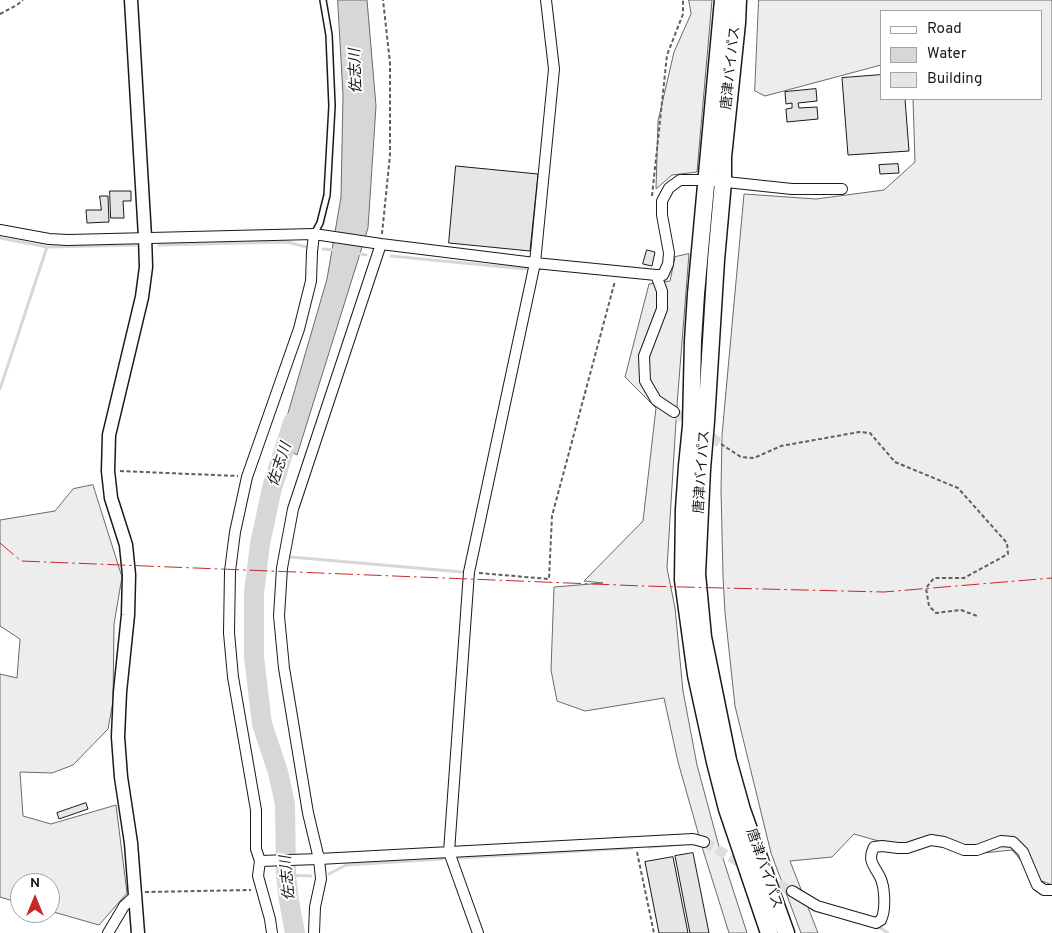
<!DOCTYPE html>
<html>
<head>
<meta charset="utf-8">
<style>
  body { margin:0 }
  #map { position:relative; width:1052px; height:933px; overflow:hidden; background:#fff; font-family:Overpass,sans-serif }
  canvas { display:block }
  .legend { position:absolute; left:880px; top:10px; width:162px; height:90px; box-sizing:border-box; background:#fff; border:1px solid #a3a3a3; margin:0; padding:6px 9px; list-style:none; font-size:15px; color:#1a1a1a }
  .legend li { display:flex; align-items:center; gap:10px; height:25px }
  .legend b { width:25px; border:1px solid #a3a3a3 }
  .north { position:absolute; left:10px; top:873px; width:50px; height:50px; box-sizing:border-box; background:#fff; border:1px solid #a3a3a3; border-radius:50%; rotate:0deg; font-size:14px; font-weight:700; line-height:20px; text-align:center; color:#1a1a1a }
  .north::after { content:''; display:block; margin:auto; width:18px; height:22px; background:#c62828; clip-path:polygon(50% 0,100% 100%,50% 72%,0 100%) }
</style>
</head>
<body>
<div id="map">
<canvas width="1052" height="933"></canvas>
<ul class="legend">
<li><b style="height:6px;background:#fff"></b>Road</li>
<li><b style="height:14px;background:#d7d7d7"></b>Water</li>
<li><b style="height:14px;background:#e6e6e6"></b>Building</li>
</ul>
<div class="north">N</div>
</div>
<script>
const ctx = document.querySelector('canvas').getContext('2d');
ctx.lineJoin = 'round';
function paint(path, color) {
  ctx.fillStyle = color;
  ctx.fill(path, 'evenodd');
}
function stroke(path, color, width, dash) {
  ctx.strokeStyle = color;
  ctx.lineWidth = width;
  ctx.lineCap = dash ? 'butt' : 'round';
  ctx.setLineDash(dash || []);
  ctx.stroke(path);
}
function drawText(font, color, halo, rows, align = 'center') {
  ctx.font = font + ' Overpass,"Noto Sans JP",sans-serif';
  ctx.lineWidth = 4;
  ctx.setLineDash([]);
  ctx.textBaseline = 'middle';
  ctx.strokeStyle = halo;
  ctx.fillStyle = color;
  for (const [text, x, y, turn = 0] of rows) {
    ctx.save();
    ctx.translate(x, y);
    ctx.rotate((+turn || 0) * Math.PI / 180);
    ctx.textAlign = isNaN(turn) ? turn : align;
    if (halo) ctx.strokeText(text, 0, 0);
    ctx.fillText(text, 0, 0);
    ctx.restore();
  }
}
const built = new Path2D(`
  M689 0H712L697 172 672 175 656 189 658 121 674 52 691 14Z
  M759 0H1052V885L1037 879 1012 850 964 855 930 842 903 848 854 834 832 857 790 861 818 933H801L771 853 735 706 725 613 723 576 721 490 722 435 744 194 816 199 884 190 915 162 913 99H1041V11H881V65L765 96 755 91Z
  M689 254 677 405 667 568 675 608 683 691 697 765 718 843 747 933H729L703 850 678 762 664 698 585 711 557 701 551 670 554 587 603 583 584 581 643 521 656 408 625 377 649 284 670 281 675 257Z
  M93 485 122 577 114 624 113 702 108 729 73 765 52 773 20 772 23 816 51 824 116 805 127 893 99 925 50 911V883H20V903L0 897V674L17 678 20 639 0 626V520L55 511 73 489Z`);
paint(built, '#ededed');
stroke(built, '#6a6a6a', 1);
const water = new Path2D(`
  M338 0H367L376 106 368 228 297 455 279 444 327 279 341 197 343 95Z`);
paint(water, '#d7d7d7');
stroke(water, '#6a6a6a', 1);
stroke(new Path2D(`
  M0 238 47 247 136 245
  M159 245 288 242 306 247
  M323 249 335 250
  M356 253 366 255
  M391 256 526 269
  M0 389 47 247
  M291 557 462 572
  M648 847 672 845
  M459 858 632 848
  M329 874 346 865 442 859
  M286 875 311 876
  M808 906 815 911 825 913
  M879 927 888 933`), '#d7d7d7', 3);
stroke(new Path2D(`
  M293 422 272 488 260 544 254 593V657L262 724 278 772 285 804 286 875 289 901 295 933`), '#d7d7d7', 20);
const building = new Path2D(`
  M881 75V99H905L909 151 848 155 842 78Z
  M816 89 817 101 798 103 799 108 817 107 818 119 787 122 786 109 792 108V103L786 104 785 92Z
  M898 164 899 173 880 174 879 165Z
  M456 166 538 174 530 251 449 243Z
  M110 191H131V201H123L124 218H111Z
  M100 196H108L109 222 87 223 86 210H101Z
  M647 250 655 252 652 266 643 264Z
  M86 803 88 809 59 819 57 813Z
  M693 853 709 933H690L675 856Z
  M673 857 688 933H659L645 862Z`);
paint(building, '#e6e6e6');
stroke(building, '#1a1a1a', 1);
stroke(new Path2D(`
  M674 412 721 444
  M704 842 746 866
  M765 877 792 891`), '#ddd', 10, [10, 5]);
const service = new Path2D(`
  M314 234 320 223 327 195 332 106 329 35 323 0`);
const minor = new Path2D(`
  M0 230 49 239 68 240 314 234 381 244 535 263 656 275H663L668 264 669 253 662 215V201L669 188 680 180H707L792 189H842
  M314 234 312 252 311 281 299 329 247 477 235 532 230 571 229 633 233 677 256 810V849L260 861 319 859 693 839 704 842
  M656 275 662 291V309L644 356 645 381 656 400 674 412
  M260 861 258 876 270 919 272 933
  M792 891 817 906 876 923 881 920C886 910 885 887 880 877 874 865 867 861 874 847L882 846 898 848H907L931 840 944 842 964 850H977L1001 841 1013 842 1023 852 1037 885 1044 890H1052
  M108 933 124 906 136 895
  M314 933 315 907 321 879 319 859 308 813 284 668 279 616 282 568 293 509 381 244
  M478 933 449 852 469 572 535 263 554 69 546 0`);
const tertiary = new Path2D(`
  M131 0 145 237 146 267 142 297 109 435 108 471 111 498 126 545 129 575 128 615 120 692 118 737 121 777 131 843 138 933`);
const trunk = new Path2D(`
  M723 0 696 294 693 341 691 426 687 466 684 509 683 580 696 675 715 762 727 809 769 933
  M738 0 737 23 723 157V182L716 260 706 421 702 469 697 574 703 637 728 760 742 810 786 933`);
stroke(service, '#1a1a1a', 8);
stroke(minor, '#1a1a1a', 12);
stroke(tertiary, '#1a1a1a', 15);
stroke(trunk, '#1a1a1a', 19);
stroke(new Path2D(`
  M0 14 17 5 23 0
  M652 196 667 55 683 14V0
  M382 234 390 155V63L383 0
  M721 444 741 457 754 458 781 446 859 432 870 433 895 462 958 488 1007 543 1008 554 964 578H934L926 588 929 606 936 613 961 610 977 616
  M120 471 238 476
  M479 573 549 579 552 516 615 281
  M637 852 654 933
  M145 892 251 890`), '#5f5f5f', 2, [4, 2.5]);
stroke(service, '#fff', 5);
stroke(minor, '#fff', 10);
stroke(tertiary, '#fff', 12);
stroke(trunk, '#fff', 16);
stroke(new Path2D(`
  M0 543 21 561 643 586 884 592 1052 578`), '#c62828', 1, [18, 4, 2.5, 4]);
drawText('14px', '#1a1a1a', '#fff', [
  ["唐津バイパス",732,68,-84],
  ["唐津バイパス",703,472,-86],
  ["唐津バイパス",763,869,71]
]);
drawText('italic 15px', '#1a1a1a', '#fff', [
  ["佐志川",357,71,-92],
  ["佐志川",281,465,-72],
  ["佐志川",289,878,-95]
]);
</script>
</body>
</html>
